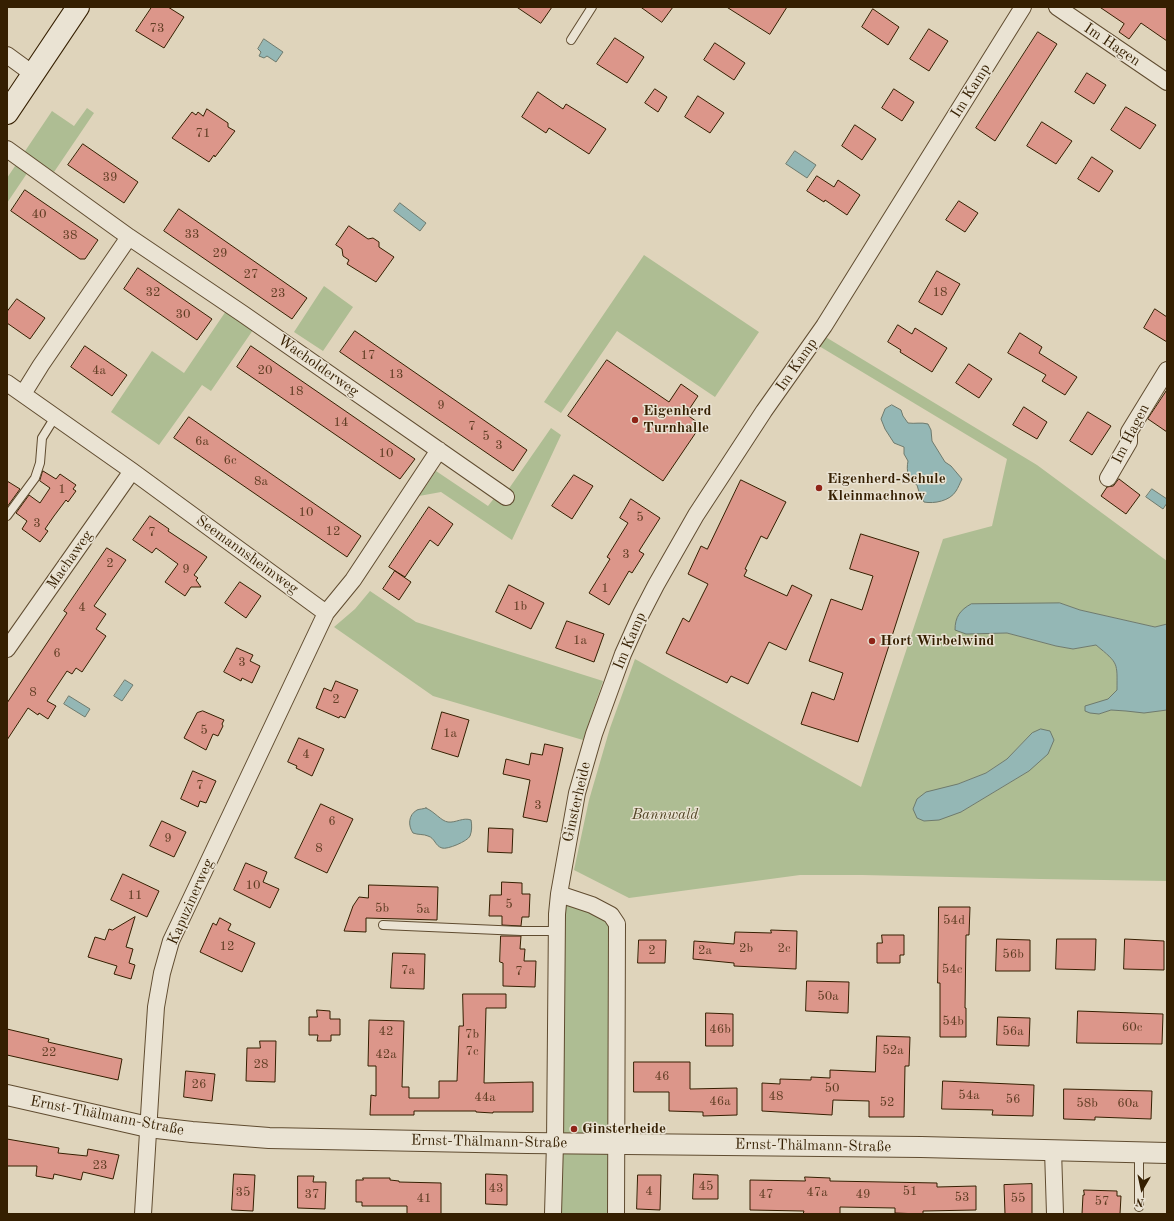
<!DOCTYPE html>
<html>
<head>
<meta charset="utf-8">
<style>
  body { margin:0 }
  #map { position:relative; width:1174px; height:1221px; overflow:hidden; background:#dfd4bb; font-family:"Old Standard TT",serif }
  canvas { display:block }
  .frame { position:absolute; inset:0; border:8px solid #351f01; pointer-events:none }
  .north { position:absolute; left:1122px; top:1169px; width:40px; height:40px; -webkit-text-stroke:3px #eae3d3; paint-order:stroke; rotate:189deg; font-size:11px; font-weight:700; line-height:16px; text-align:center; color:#351f01 }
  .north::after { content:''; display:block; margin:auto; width:14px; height:18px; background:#351f01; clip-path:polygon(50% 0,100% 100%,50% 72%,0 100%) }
</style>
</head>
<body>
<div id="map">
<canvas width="1174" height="1221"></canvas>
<div class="frame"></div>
<div class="north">N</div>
</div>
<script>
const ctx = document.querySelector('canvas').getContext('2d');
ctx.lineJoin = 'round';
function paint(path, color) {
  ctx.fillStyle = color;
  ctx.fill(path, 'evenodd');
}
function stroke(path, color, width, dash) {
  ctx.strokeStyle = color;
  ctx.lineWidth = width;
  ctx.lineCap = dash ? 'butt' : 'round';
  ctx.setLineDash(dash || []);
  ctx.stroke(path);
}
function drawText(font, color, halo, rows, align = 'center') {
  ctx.font = font + ' "Old Standard TT",serif';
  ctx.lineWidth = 3;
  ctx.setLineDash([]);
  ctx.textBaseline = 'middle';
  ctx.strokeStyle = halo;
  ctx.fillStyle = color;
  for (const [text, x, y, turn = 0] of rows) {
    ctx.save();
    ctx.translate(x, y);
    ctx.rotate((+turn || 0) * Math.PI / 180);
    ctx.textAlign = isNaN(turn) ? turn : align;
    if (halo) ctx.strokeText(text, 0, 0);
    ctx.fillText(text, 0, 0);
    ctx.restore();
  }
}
paint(new Path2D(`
  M87 108 94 113 54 172 36 160 7 203V178L52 111 74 126Z
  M644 255 759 332 715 397 617 331 561 413 544 402Z
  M324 286 353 307 323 351 294 332Z
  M226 311 253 330 211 391 202 385 159 445 111 412 152 351 184 373Z
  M819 333 1037 465 1167 561V624L1155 627 1080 610 1060 603 966 634 1007 633 1056 646 1073 649 1096 645C1119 664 1117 662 1117 690L1108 699 1099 714 1111 710 1162 711 1167 710V881L1041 879 862 875H800L629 898 574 870 589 800 610 728 635 659 861 787 943 539 992 526 1007 459 814 343ZM1032 733 1029 771 961 812 958 784 986 773 1007 759Z
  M551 428 561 435 512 540 441 492 419 496 436 471 488 506 495 497 501 500Z
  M370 591 416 622 603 681 583 740 433 696 334 627 355 609Z
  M559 894 611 915 616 1214H553Z`), '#aebd93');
const water = new Path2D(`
  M264 39 283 52 276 62 267 56 264 58 259 56 261 52 258 49Z
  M795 151 816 165 807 178 786 164Z
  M400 203 426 223 420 231 394 211Z
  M892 405 901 410 903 416 908 423C915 424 921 422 928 424L931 430 932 441 945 462 951 466 962 479C960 483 958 488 956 491 950 501 934 504 924 502L919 492 917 485C908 480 906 471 908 461L904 454V447L894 443 885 429 881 419 885 409Z
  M1152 489 1167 499V503L1163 509 1146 497Z
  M1060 603 1080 610 1155 627 1167 624V710L1144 713 1126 711 1111 710 1099 714 1090 713 1085 711V706L1108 699 1117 690C1117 662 1119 664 1096 645L1073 649 1056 646 1007 633 966 634 955 630C955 617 960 610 971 604Z
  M125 680 133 685 122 701 114 696Z
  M69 696 90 709 85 717 64 704Z
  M1041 729 1050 731 1054 740 1048 754 1029 771 961 812 939 820 924 821 917 818 913 809 917 799 926 792 958 784 986 773 1007 759 1032 733Z
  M426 808C435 812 441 821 448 822 456 823 463 817 471 820 472 825 472 831 470 836 468 841 447 850 442 848 435 846 435 838 428 836 424 834 418 835 413 833 408 826 408 815 417 810 419 809 424 809 426 808Z`);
paint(water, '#94b7b5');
stroke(water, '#6e7a6d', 1);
const building = new Path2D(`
  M152 7H168L184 17 164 48 136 31Z
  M517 7H552L541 23Z
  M641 7H673L662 22Z
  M727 7H787L770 34Z
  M1100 7H1167V41L1141 23 1129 39 1119 32 1124 24Z
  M873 9 899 27 888 45 862 27Z
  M929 29 948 41 929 71 910 59Z
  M1038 32 1057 44 995 141 976 128Z
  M615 38 644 57 627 83 597 64Z
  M715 43 745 63 734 80 704 60Z
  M1087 73 1106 85 1094 104 1075 92Z
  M655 89 667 97 658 112 645 103Z
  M894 89 914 102 902 121 882 108Z
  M538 92 563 109 566 104 606 129 589 154 549 128 546 133 522 117Z
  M698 96 724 113 710 133 685 117Z
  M1126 107 1156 125 1140 149 1111 130Z
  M207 109 228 123V127L235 131 215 157 214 155 209 162 172 138 192 112 196 115 198 112 203 116Z
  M1042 122 1072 141 1056 164 1027 146Z
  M855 125 876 139 862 160 842 146Z
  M83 144 138 182 124 203 68 165Z
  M1092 157 1113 171 1099 192 1078 179Z
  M817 176 834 187 838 180 860 195 847 215 825 200 824 202 807 191Z
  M25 190 98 240 85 259H80L11 211Z
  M959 201 978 213 965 232 946 220Z
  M179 209 307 298 292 319 164 231Z
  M349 226 368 239 373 238 379 242V247L394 257 376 282 347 264 349 260 343 256 342 249 336 245Z
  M138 268 212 319 197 340 124 289Z
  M937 271 960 284 942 315 919 302Z
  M17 299 45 318 30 339 7 323V312Z
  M1155 309 1167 317V342L1144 328Z
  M898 325 912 334 915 328 947 348 932 372 900 352 901 350 888 342Z
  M355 331 527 450 513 471 340 352Z
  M1020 333 1042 347 1039 353 1077 377 1065 395 1042 381 1046 375 1008 353Z
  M85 346 127 375 112 396 71 367Z
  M251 346 415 459 400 479 237 367Z
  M607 360 669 402 681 384 698 396 686 414 701 425 663 481 568 416Z
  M969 364 992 379 979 398 956 383Z
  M1167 390V432L1148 419Z
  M1024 407 1047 422 1037 439 1013 425Z
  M1088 412 1111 426 1092 455 1070 441Z
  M189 417 361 536 347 557 174 438Z
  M43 471 56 479 60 474 76 485 73 489 76 491 68 502 66 500 54 516 45 529 48 531 40 542 22 529 27 521 16 513 29 495 40 503 50 488 40 481Z
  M574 475 593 486 572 519 552 506Z
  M1119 479 1140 495 1126 514 1101 496 1107 487 1113 486Z
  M741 480 786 502 767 539 761 536 745 569 747 570 744 576 787 596 792 585 812 595 786 650 769 642 748 684 731 676 727 683 666 653 683 618 689 622 708 584 688 574 701 546 707 549Z
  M7 481 20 489 7 507Z
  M631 499 660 518 639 551 644 554 632 573 629 571 609 605 589 593 610 559 607 557 628 523 620 518Z
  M429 507 453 524 438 546 430 540 405 577 389 567Z
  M150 516 169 529 168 531 207 557 194 575 198 578 196 580 201 587H191L185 596 165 582 178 564 156 548 152 553 133 540Z
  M861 534 919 552 858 742 801 724 812 692 834 700 843 673 809 661 831 599 862 610 873 576 850 569Z
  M107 548 126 560 94 606 106 614 96 629 106 636 82 672 76 668 72 674 67 671 47 701 56 706 48 719 39 713 38 715 28 708 7 740V703L67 613 64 611Z
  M395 571 411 582 399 600 383 589Z
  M240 582 261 596 246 618 225 603Z
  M509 585 544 603 531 629 496 612Z
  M567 621 604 634 594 662 556 648Z
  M237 648 253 655 250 661 260 666 252 683 242 678 241 681 224 672Z
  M336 681 358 690 345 718 340 716 339 718 316 708 324 688 331 691Z
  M203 711 224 720 222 724 223 726 218 736 213 734 206 750 184 738 197 713Z
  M442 712 469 720 458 757 432 749Z
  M299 738 324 749 312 776 296 768 297 766 288 762Z
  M545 744 563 748 547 822 523 817 530 780 503 774 506 759 529 765 531 753 542 755Z
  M193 771 216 781 206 803 200 801 198 807 181 799Z
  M321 804 353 819 327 873 295 858Z
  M162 821 186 832 174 857 150 846Z
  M489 828 513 829 512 853 488 852Z
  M246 863 267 872 263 882 279 889 270 908 234 890Z
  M123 874 159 891 147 917 111 900Z
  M502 882 522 883V894H530L529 917H522L521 926 502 925V916H489L490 895H501Z
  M369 885 438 887 437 920 366 918V932L344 931 353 906 359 897 368 898Z
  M939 907H970L969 935H966L965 1008H966V1037H940V983H938Z
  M135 917 126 947 133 949 129 963 135 965 131 979 114 974 117 966 88 957 95 937 105 940 109 929 112 930Z
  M220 918 231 924 228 930 255 943 242 972 200 952 213 923 216 925Z
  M771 930 797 931 796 969 734 966V963L693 959 694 941 734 944 735 932 771 933Z
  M882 935H904V955H900V963H877V943H882Z
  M501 936H521L520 949H525L524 961H536L535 987 503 986V963L500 962Z
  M997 939 1030 940V971H996Z
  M1057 939H1096L1095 970 1056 969Z
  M1125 939 1164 941V970L1124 969Z
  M639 940H666L665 963H638Z
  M393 953 425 954 424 989 391 988Z
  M807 981 849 982 848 1013 806 1011Z
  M463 994H506V1008H486L484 1083 533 1082V1112H493V1113L476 1112V1111H414V1115H370L371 1095 376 1096V1066H368L369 1020 404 1021 402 1087H409V1098H439V1081H457L459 1026H463Z
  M317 1010 330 1011V1019H340V1035H331V1041H317L318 1035H309V1017H317Z
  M1078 1011 1163 1014 1162 1044 1077 1043Z
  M706 1013 733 1014V1046H706Z
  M998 1017 1030 1018 1029 1046 997 1045Z
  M7 1029 49 1039 48 1042 122 1059 118 1080 7 1055Z
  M877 1036 910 1037 909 1066H905L904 1117H869V1101L833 1100 832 1115 762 1111V1083L780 1084V1079L811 1080V1077L830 1078V1070L875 1072Z
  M260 1041H276L275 1082 246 1081 247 1048H260Z
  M634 1062H690V1089L737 1088V1115L703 1116V1112L669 1111V1092H634Z
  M186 1071 215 1074 212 1101 184 1097Z
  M943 1081 1034 1085 1033 1116 992 1115 993 1110 942 1109Z
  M1064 1089 1152 1091 1151 1119 1095 1117V1120L1064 1119Z
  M7 1139 59 1148 58 1153 87 1156 88 1149 119 1155 113 1179 83 1172 81 1180 54 1174 53 1179 36 1176 37 1166H7Z
  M234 1174 255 1175 253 1211 232 1210Z
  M486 1174 507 1175V1205L486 1204Z
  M694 1174 718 1175V1199H693Z
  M638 1175H661L660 1210 637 1209Z
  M298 1176H314L313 1182H326L325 1209 298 1208Z
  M805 1177 830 1178V1181L937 1183V1187L976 1186V1210L923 1211V1214H921L895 1213V1208L840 1207V1214H803L804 1211 750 1210V1180L805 1181Z
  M363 1178H390V1180L399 1181V1182L441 1183V1214H407V1206H362V1202H356V1180H363Z
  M1032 1184V1214H1005L1004 1185Z
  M1084 1190 1117 1191V1196H1121L1120 1214H1082L1083 1195H1084Z`);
paint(building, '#dc968a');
stroke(building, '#351f01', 1);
const service = new Path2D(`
  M571 40 592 7
  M7 516 35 478 40 463 42 438 55 417
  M383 925 521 931H556
  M1139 1207V1153`);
const minor = new Path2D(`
  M1057 7 1167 82
  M7 55 33 74
  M7 149 129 237 243 314 506 497
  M7 383 132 471 326 613
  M23 394 41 365 129 237
  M1108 478 1129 442V432L1167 370
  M7 649 132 471
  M559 894 592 905 611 915 617 924 616 1214
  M1053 1150 1055 1214
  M143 1214 152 1067 156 1007 162 973 171 941 326 613 353 580 439 450
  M553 1214 555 1143 557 914 559 894 577 793 594 734 623 654 641 614 656 585 696 515 764 411 824 326 1023 7`);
const tertiary = new Path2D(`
  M7 1095 148 1127 192 1132 269 1138 527 1143 921 1147 1167 1153`);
const secondary = new Path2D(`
  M7 113 78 7`);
stroke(service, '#604c30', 10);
stroke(minor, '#604c30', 18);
stroke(tertiary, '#604c30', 22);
stroke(secondary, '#351f01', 24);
stroke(service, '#eae3d3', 8);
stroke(minor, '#eae3d3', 16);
stroke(tertiary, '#eae3d3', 20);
stroke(secondary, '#eae3d3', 22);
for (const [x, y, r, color] of [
  [635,420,4,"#8f2418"],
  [819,488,4,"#8f2418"],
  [872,641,4,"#8f2418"],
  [574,1129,4,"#8f2418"]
]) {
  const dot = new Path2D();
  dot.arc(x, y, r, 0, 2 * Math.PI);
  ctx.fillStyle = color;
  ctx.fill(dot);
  stroke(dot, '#eae3d3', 1.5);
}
drawText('13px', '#5f3d23', null, [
  ["73",157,29],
  ["71",203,134],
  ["39",110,178],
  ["40",39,215],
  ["33",192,235],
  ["38",70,236],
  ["29",220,254],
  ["27",251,275],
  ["32",153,293],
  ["18",940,293],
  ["23",278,294],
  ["30",183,315],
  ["17",368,356],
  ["4a",99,371],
  ["20",265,371],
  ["13",396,375],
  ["18",296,392],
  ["9",441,406],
  ["14",341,423],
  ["7",472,427],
  ["5",486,437],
  ["6a",202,442],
  ["3",499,446],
  ["10",386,454],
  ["6c",230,461],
  ["8a",261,482],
  ["1",62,490],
  ["10",306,513],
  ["5",640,518],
  ["3",37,524],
  ["12",333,532],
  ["7",152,533],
  ["3",626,555],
  ["2",110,564],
  ["9",186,570],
  ["1",605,589],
  ["1b",520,607],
  ["4",82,608],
  ["1a",580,641],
  ["6",57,654],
  ["3",242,663],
  ["8",33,693],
  ["2",336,700],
  ["5",204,731],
  ["1a",450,734],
  ["4",306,755],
  ["7",200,786],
  ["3",538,806],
  ["6",332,822],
  ["9",168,839],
  ["8",319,849],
  ["10",253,886],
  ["11",135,896],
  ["5",509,905],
  ["5b",382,909],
  ["5a",423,910],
  ["54d",954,921],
  ["12",227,947],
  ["2b",746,949],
  ["2c",784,949],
  ["2",652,951],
  ["2a",705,951],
  ["56b",1013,955],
  ["54c",952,970],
  ["7a",408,971],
  ["7",519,972],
  ["50a",828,997],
  ["54b",953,1022],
  ["60c",1132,1028],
  ["46b",720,1030],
  ["42",386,1032],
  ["56a",1013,1032],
  ["7b",472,1035],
  ["52a",893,1051],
  ["7c",472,1052],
  ["22",49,1053],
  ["42a",386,1055],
  ["28",261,1065],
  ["46",662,1077],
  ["26",199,1085],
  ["50",832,1089],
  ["54a",969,1096],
  ["48",776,1097],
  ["44a",485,1098],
  ["56",1013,1100],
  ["46a",720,1102],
  ["52",887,1103],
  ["58b",1087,1104],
  ["60a",1128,1104],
  ["23",100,1166],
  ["45",706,1187],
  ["43",496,1189],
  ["4",649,1192],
  ["51",910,1192],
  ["35",243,1193],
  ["47a",817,1193],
  ["37",312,1195],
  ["47",766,1195],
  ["49",863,1195],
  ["53",962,1198],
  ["41",424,1199],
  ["55",1018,1199],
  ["57",1102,1202]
]);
drawText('15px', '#351f01', '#eae3d3', [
  ["Im Hagen",1112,45,34],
  ["Im Kamp",971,91,-58],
  ["Im Kamp",797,365,-55],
  ["Wacholderweg",318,366,35],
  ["Im Hagen",1131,434,-63],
  ["Seemannsheimweg",247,555,36],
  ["Machaweg",70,560,-55],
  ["Im Kamp",630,641,-67],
  ["Ginsterheide",577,802,-77],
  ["Kapuzinerweg",191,902,-66],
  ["Ernst-Thälmann-Straße",107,1116,11],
  ["Ernst-Thälmann-Straße",489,1142,1],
  ["Ernst-Thälmann-Straße",813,1146,1]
]);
drawText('bold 15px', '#351f01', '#eae3d3', [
  ["Eigenherd",643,411],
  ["Turnhalle",643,428],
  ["Eigenherd-Schule",827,479],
  ["Kleinmachnow",827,496],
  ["Hort Wirbelwind",880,641],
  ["Ginsterheide",582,1129]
], 'left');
drawText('italic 15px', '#534626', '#eae3d3', [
  ["Bannwald",665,815]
]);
</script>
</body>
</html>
